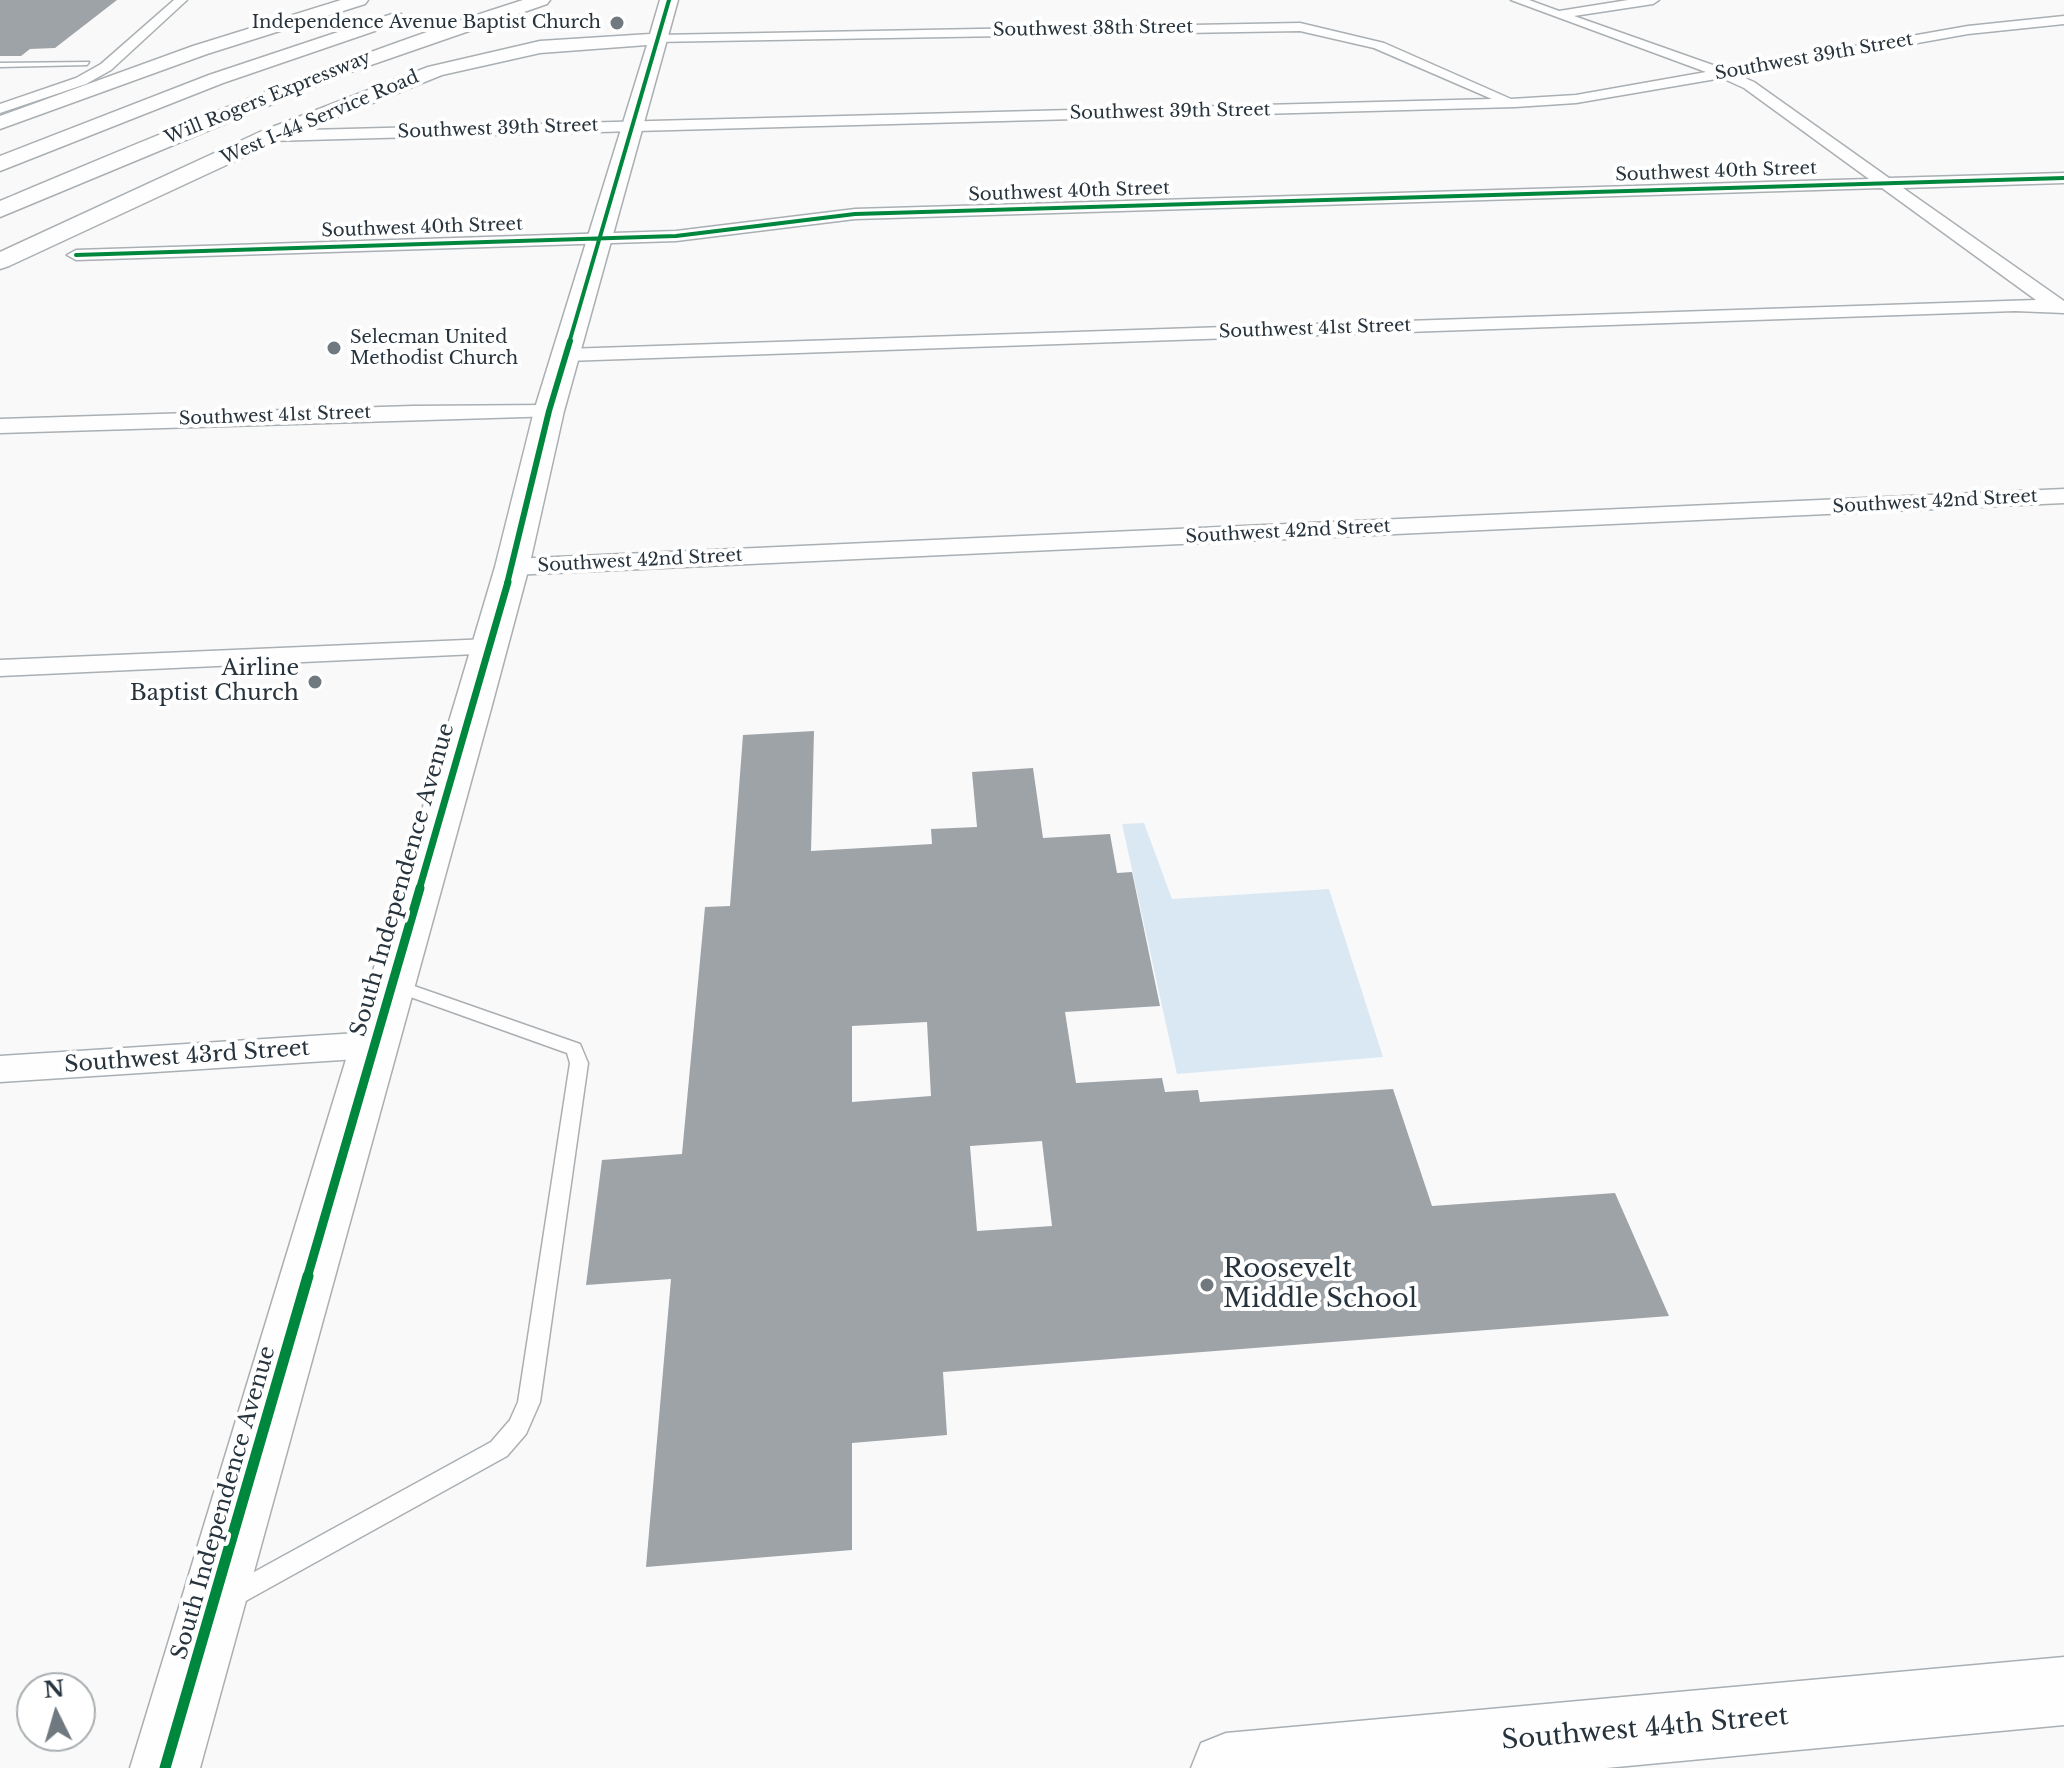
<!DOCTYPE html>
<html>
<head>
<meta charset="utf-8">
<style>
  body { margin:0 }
  #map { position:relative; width:2064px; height:1768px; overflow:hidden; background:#f9f9f9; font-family:"Libre Baskerville",serif }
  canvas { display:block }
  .north { position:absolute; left:16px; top:1672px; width:80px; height:80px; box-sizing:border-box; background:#fff; border:2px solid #a9aeb2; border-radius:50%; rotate:355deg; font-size:22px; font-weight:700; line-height:32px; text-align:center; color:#27343e }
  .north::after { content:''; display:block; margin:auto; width:28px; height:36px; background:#70797f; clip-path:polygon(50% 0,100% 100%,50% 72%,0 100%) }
</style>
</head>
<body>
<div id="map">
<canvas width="2064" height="1768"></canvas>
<div class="north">N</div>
</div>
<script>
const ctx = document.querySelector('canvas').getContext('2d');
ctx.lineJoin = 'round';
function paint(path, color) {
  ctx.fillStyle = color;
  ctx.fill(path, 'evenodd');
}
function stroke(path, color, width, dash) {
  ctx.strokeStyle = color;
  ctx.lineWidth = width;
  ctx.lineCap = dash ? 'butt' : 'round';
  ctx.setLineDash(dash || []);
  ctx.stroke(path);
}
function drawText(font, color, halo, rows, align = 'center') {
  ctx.font = font + ' "Libre Baskerville",serif';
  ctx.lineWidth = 8;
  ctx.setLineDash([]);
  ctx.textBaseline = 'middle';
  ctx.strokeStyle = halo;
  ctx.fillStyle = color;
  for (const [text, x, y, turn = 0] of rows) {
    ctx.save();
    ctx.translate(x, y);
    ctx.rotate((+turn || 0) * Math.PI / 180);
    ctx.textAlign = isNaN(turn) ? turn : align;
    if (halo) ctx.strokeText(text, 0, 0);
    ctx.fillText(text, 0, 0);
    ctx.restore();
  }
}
paint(new Path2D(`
  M1144 823 1172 899 1329 889 1383 1057 1177 1074 1122 824Z`), '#dae8f4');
paint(new Path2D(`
  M0 0H117L55 48 30 49 21 56H0Z
  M814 731 811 851 932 844 931 829 977 827 972 772 1033 768 1043 838 1110 834 1117 873 1132 872 1160 1006 1065 1012 1076 1083 1162 1078 1165 1092 1198 1090 1200 1102 1393 1089 1432 1206 1615 1193 1669 1316 943 1372 947 1435 852 1443V1550L646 1567 671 1279 586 1285 602 1160 682 1154 705 907 730 906 743 735ZM927 1022 931 1096 852 1102V1026ZM1042 1141 1052 1226 977 1231 970 1146Z`), '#9ea3a8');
const lane = new Path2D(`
  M89 62 87 65 0 67V63Z
  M394 979 580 1044 588 1063 540 1402 526 1434 507 1456 233 1608 225 1604 221 1596 225 1588 491 1442 510 1420 518 1402 570 1063 567 1053 388 989 385 985 388 981Z`);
const street = new Path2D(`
  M174 0H187L111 70 86 84 0 113V104L76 78 101 64Z
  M1511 0H1529L1559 11 1628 0H1659L1653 4 1574 16 1724 69 1968 26 2064 16V24L1968 34 1738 75 1754 82 1889 178 2064 173V183L1903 188 2064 301V313L2015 311 566 361 556 355 566 349 2036 300 1882 188 855 219 676 241 76 260 67 255 76 250 676 231 855 209 1869 179 1744 88 1722 78 1576 103 1515 107 270 141 262 136 270 131 1492 99 1374 48 1300 31 653 42V36L658 35 1300 23 1384 43 1511 99 1576 95 1706 72Z
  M549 405 557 406 560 411 557 416 0 433V419L413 406Z
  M2064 489V503L512 575 503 572 499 567 503 562 512 559Z
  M489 639 498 641 502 647 498 653 0 676V660Z
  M373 1032 386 1036 391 1045 386 1054 373 1058 0 1082V1056Z`);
const secondary = new Path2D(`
  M341 0H368L365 4 207 54 0 129V116L193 46Z
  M660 0H678L564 411 529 567 492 705 200 1768H130L454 705 495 567 534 411 647 45 540 53 442 75 278 141 9 266 0 269V252L262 131 428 67 540 41 650 34Z
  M2064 1657V1725L1606 1768H1191L1201 1743 1226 1733Z`);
const highway = new Path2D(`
  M523 0H550L547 4 342 75 0 217V201C172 129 345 56 523 0Z
  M395 13 401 14 404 18 401 22 223 83 0 171V156L209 75Z`);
stroke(lane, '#a9afb3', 3);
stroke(street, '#a9afb3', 3);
stroke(secondary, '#a9afb3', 3);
stroke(highway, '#a9afb3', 3);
paint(lane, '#fefefe');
paint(street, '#fefefe');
paint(secondary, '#fefefe');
paint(highway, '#fefefe');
stroke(new Path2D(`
  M76 255 676 236 855 214 2064 178
  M569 343 669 0`), '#00873e', 4);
stroke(new Path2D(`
  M507 584 549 411 570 341`), '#00873e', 6);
stroke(new Path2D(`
  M419 890 508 582`), '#00873e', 7);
stroke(new Path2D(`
  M307 1278 420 888`), '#00873e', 9);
stroke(new Path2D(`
  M165 1768 308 1276`), '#00873e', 11);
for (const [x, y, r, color] of [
  [617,23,8,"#70797f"],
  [334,348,8,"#70797f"],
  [315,682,8,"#70797f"],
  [1207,1285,8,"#70797f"]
]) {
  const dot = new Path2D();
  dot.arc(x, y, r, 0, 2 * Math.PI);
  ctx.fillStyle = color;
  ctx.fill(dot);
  stroke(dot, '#fff', 3);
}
drawText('18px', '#27343e', '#fff', [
  ["Independence Avenue Baptist Church",601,23],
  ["Selecman United",350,338,"left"],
  ["Methodist Church",350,359,"left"]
], 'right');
drawText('18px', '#27343e', '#fff', [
  ["Southwest 38th Street",1093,29,-1],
  ["Southwest 39th Street",1814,57,-10],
  ["Will Rogers Expressway",268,98,-22],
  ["Southwest 39th Street",1170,112,-1],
  ["West I-44 Service Road",320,118,-23],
  ["Southwest 39th Street",498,129,-2],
  ["Southwest 40th Street",1716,172,-2],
  ["Southwest 40th Street",1069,192,-2],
  ["Southwest 40th Street",422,228,-2],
  ["Southwest 41st Street",1315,329,-2],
  ["Southwest 41st Street",275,416,-2],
  ["Southwest 42nd Street",1935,502,-3],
  ["Southwest 42nd Street",1288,532,-3],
  ["Southwest 42nd Street",640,561,-3]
]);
drawText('22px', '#27343e', '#fff', [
  ["Airline",299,669],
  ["Baptist Church",299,694]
], 'right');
drawText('22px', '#27343e', '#fff', [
  ["South Independence Avenue",403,880,-74],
  ["Southwest 43rd Street",187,1057,-4],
  ["South Independence Avenue",224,1503,-74]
]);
drawText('26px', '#27343e', '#fff', [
  ["Roosevelt",1223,1270],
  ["Middle School",1223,1300]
], 'left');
drawText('26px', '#27343e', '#fff', [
  ["Southwest 44th Street",1645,1729,-5]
]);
</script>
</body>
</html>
